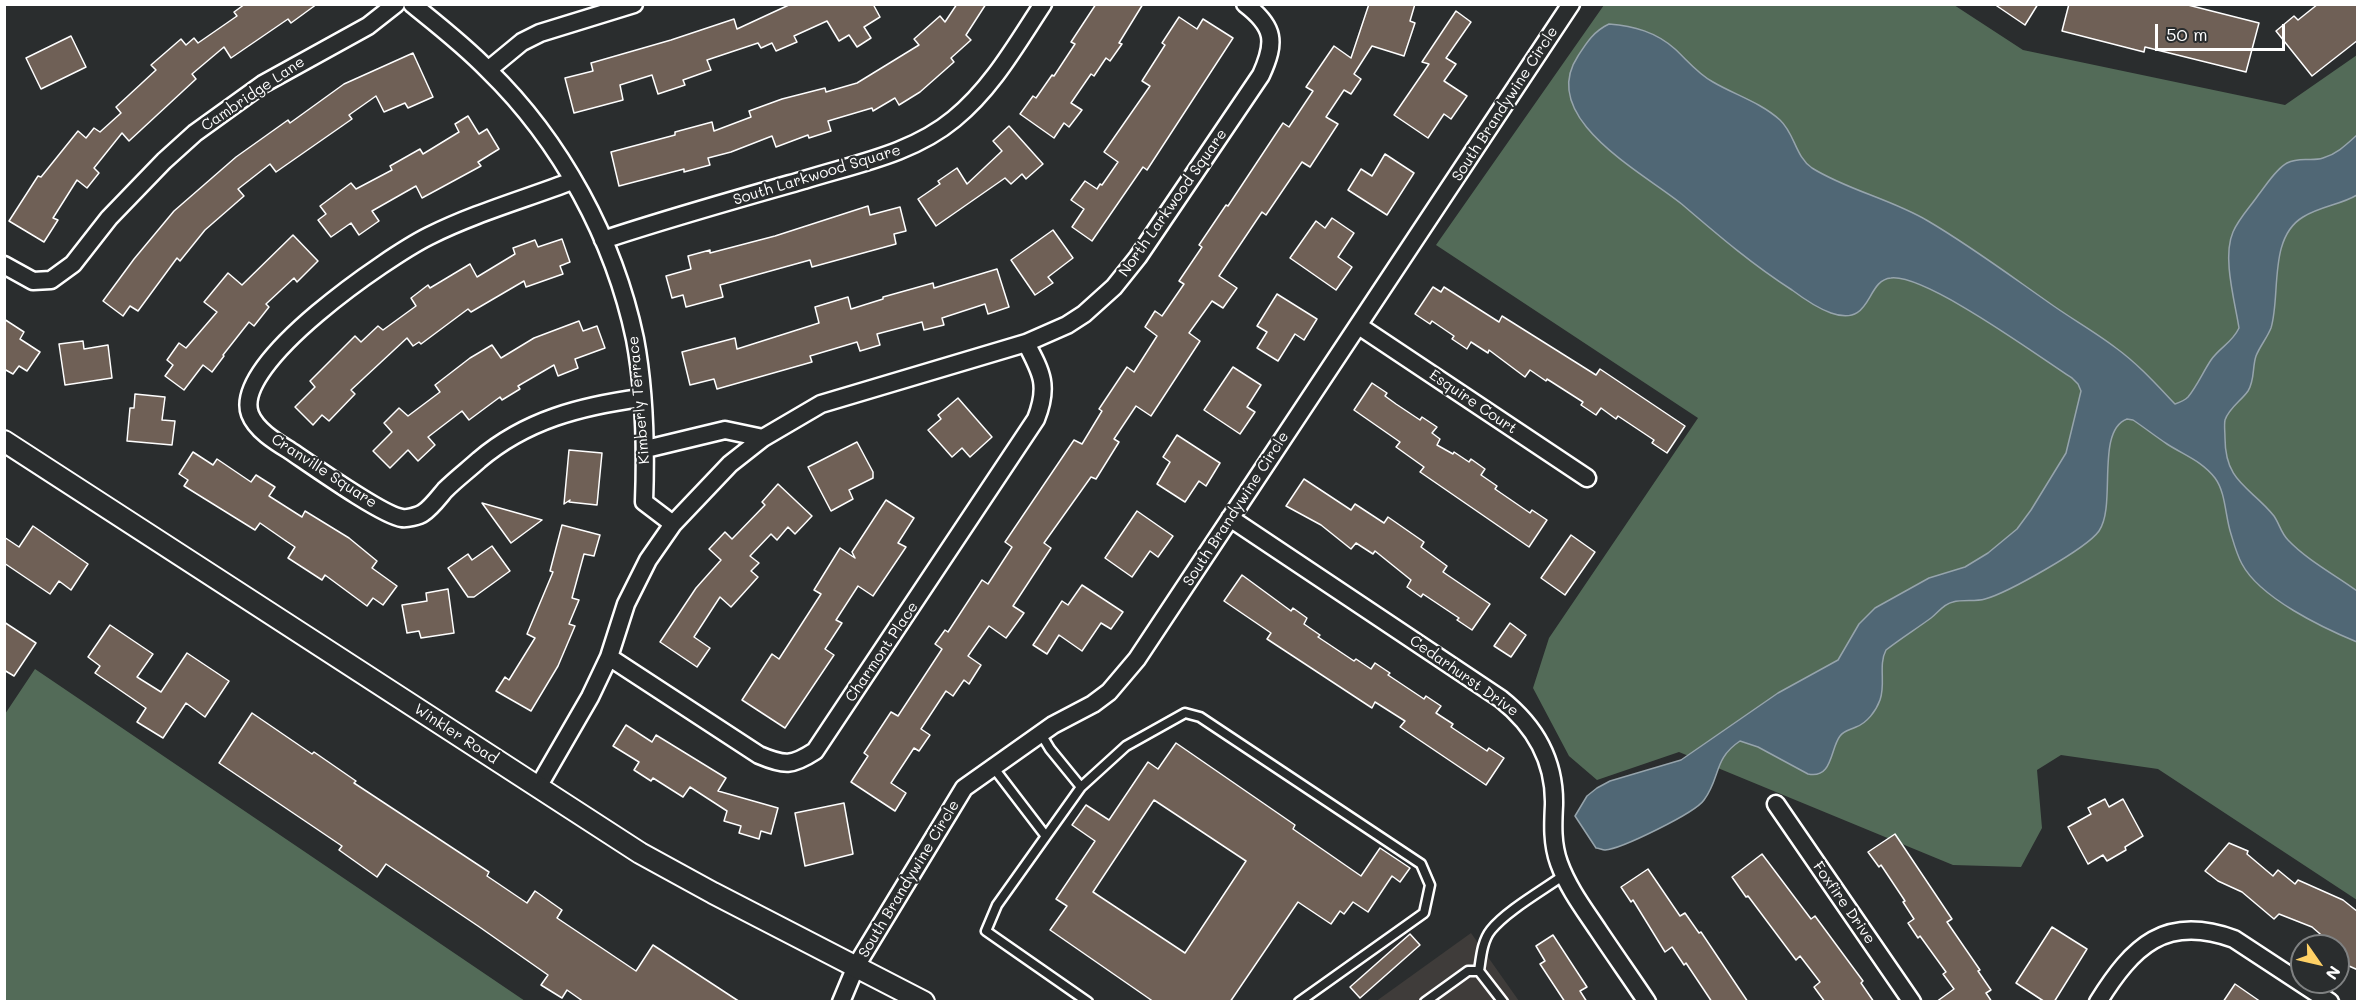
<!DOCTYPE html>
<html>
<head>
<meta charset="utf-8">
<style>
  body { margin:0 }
  #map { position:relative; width:2362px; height:1006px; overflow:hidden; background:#2a2d2e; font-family:Mali,sans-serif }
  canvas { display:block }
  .frame { position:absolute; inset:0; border:6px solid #fff; pointer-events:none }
  .north { position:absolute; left:2290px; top:934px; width:60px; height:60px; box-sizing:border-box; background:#2a2d2e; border:2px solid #7f8182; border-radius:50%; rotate:124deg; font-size:16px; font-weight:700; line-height:24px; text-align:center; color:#fff }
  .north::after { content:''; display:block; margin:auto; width:21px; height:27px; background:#ffd166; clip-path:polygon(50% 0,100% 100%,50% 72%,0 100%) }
  .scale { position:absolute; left:2155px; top:24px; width:130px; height:27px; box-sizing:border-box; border:3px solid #fff; border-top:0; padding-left:8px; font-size:18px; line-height:21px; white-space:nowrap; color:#fff; -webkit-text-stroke:4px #2a2d2e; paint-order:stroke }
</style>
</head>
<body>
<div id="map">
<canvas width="2362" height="1006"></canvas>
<div class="frame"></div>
<div class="north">N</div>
<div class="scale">50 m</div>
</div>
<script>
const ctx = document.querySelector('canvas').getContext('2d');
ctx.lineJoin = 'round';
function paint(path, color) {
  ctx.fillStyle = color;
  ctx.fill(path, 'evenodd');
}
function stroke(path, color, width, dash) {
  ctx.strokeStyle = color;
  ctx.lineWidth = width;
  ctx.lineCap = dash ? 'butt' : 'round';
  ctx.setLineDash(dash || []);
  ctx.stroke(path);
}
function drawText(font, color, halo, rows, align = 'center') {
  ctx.font = font + ' Mali,sans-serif';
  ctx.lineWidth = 4.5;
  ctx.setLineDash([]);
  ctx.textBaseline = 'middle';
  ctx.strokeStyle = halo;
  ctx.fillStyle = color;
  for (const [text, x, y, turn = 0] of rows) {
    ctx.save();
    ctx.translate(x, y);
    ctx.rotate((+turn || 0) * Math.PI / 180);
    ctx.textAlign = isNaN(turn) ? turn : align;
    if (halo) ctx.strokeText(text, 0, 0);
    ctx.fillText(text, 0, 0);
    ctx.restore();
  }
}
paint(new Path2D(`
  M1471 933 1519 1001 1375 1002Z`), '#3f3c3a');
paint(new Path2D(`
  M1604 5H1954L2023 50 2285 105 2357 55V900L2158 769 2061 755 2037 770 2042 828 2021 867 1953 865 1679 752 1597 780 1569 756 1533 688 1549 638 1698 418 1436 245Z
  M35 669 525 1001H5V714Z`), '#536b58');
const water = new Path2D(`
  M1609 24C1634 26 1656 32 1675 49 1687 60 1698 74 1713 82 1735 95 1760 102 1780 120 1795 134 1795 156 1812 168 1847 190 1891 199 1928 221 1969 245 2008 274 2048 302 2070 318 2094 331 2116 348 2138 364 2156 384 2175 404 2181 402 2184 401 2188 397 2197 386 2203 372 2211 360 2220 347 2232 343 2239 328 2235 302 2222 257 2233 232 2239 218 2251 206 2259 194 2267 184 2276 169 2287 163 2300 156 2311 162 2323 158 2337 154 2347 144 2357 135V195C2340 205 2321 206 2303 217 2268 238 2281 295 2271 328 2267 338 2260 346 2256 356 2252 368 2255 380 2248 391 2241 401 2229 408 2225 420 2224 425 2225 432 2225 438 2225 483 2251 487 2274 516 2279 523 2281 533 2288 540 2307 560 2335 575 2357 591V642C2323 628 2260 598 2242 564 2237 555 2234 544 2231 534 2225 516 2226 493 2215 478 2202 461 2184 455 2167 444 2155 436 2145 428 2133 420L2127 419C2095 431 2117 505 2099 531 2086 549 2007 593 1985 599 1975 602 1963 599 1953 602 1943 604 1938 613 1931 618 1916 629 1900 639 1886 650 1878 665 1886 684 1880 700 1876 711 1867 723 1856 727 1850 730 1844 730 1840 736 1830 749 1833 779 1808 774L1758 747 1740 741C1713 759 1721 777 1704 800 1695 813 1621 849 1605 850 1602 850 1599 848 1596 848L1575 816 1587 796 1597 788 1610 781 1681 760 1778 693 1838 660 1859 624 1875 608 1929 578 1965 567 1988 553 2017 529 2031 510 2066 453 2081 391 2078 384 2072 378C2038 356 1926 274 1891 278 1865 280 1873 328 1831 313 1817 308 1804 299 1792 290 1753 265 1719 236 1684 206 1646 174 1536 119 1578 56 1587 42 1594 31 1609 24Z`);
paint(water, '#506775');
stroke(water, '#96a4ac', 1.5);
const building = new Path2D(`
  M245 4H317L291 23 288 19 231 58 224 47 192 74 196 79 129 141 122 133 94 168 99 173 87 188 77 180 53 218 58 220 44 242 9 221 38 176 41 177 78 131 86 138 94 128 100 132 121 113 116 107 156 70 151 65 181 39 186 45 194 38 198 43 237 16 234 12Z
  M791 4H873L880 17 864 27 871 38 857 47 849 35 839 41 827 21 794 36 797 42 776 51 772 43 761 48 758 43 707 60 711 70 683 80 685 85 658 94 652 75 620 85 623 100 574 113 565 78 593 71 591 63 671 40 734 19 737 29Z
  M957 4H986L966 35 971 40 951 58 954 62 920 92 899 105 895 98 873 111 872 108 828 121 831 131 809 138 808 135 776 147 772 136 731 152 708 158 710 165 684 172V169L619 186 611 152 675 135V132L712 122 714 131 751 117 749 111 782 99 825 88 826 92 857 83 919 45 914 39 940 16 945 22Z
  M1096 4H1143L1119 43 1122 44 1110 61 1106 58 1094 76 1091 74 1071 103 1082 110 1069 127 1064 123 1054 138 1020 114 1033 96 1036 98 1052 75 1054 76 1075 44 1071 42Z
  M1369 4H1415L1410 21 1415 23 1404 56 1372 46 1354 74 1361 79 1351 94 1344 90 1326 117 1338 124 1310 167 1302 162 1266 215 1262 212 1219 276 1237 288 1223 308 1212 301 1189 333 1200 341 1151 416 1136 406 1114 439 1119 442 1096 479 1091 477 1044 543 1051 548 1013 606 1024 613 1006 638 989 626 968 656 981 665 969 684 964 680 953 696 946 691 921 729 930 735 919 751 914 748 891 783 906 793 895 811 851 782 868 756 864 753 891 712 898 716 942 649 935 644 945 630 948 632 982 580 988 584 1012 547 1005 542 1074 440 1082 444 1102 411 1099 409 1127 367 1134 372 1157 336 1145 327 1155 311 1162 316 1184 284 1179 281 1202 247 1199 245 1226 205 1228 206 1283 123 1289 127 1313 91 1306 87 1334 46 1351 58Z
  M1994 4H2038L2025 25Z
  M2069 4H2184L2259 23 2246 72 2145 47 2144 52 2062 31Z
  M2318 4H2358V40L2312 76 2276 31 2294 16 2298 20Z
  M1456 11 1471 22 1446 58 1456 64 1444 81 1467 96 1451 119 1444 114 1428 138 1394 115 1429 64 1422 62Z
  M1179 17 1197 29 1203 19 1233 38 1147 170 1143 167 1092 241 1072 227 1084 209 1071 200 1085 181 1097 189 1100 184 1102 185 1118 162 1104 152 1150 86 1142 81 1165 45 1162 43Z
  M71 36 86 67 41 89 26 58Z
  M413 53 433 97 408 108 405 103 384 112 376 96 349 115 352 119 276 172 270 164 238 189 244 196 205 230 180 261 177 258 138 311 130 306 123 316 103 301 134 259 174 211 236 157 288 120 290 123 344 84Z
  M468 116 479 134 487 129 499 149 478 162 481 166 422 198 416 186 372 211 379 221 359 235 351 223 331 237 318 220 326 214 320 206 351 183 356 189 392 170 390 166 420 149 423 154 459 132 455 124Z
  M1009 126 1043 164 1026 179 1022 174 1011 184 1005 178 936 226 918 199 940 184 938 181 957 168 967 184 1002 151 993 141Z
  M1385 154 1414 173 1387 215 1348 190 1361 169 1372 176Z
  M868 206 870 215 900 207 906 231 894 234 896 244 812 267 810 260 720 285 723 297 686 307 683 295 672 298 666 276 691 269 688 256 710 250V253L775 236Z
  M1332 218 1354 233 1338 257 1352 267 1336 290 1290 258 1316 221 1325 228Z
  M1053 230 1073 258 1048 277 1053 283 1035 295 1011 260Z
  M293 235 318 261 297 282 294 278 266 304 269 307 254 326 249 322 223 355 224 356 212 372 203 365 184 390 165 376 173 365 167 360 179 343 186 348 217 312 204 302 228 273 242 285Z
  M562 239 570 262 560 266 563 274 526 287 524 281 471 312 468 309 421 344 419 342 413 346 407 338 351 390 355 394 329 421 322 415 313 425 295 407 315 387 310 381 355 336 361 342 378 326 383 330 416 306 411 298 428 285 430 288 470 264 477 277 515 254 513 248 535 240 538 247Z
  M997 269 1009 307 988 314 985 304 942 318 944 325 924 330 922 322 877 334 880 345 860 351 857 342 810 356 812 362 717 389 714 379 690 385 682 352 735 338 737 349 819 323 815 307 848 297 851 309 883 299V297L933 283 934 288Z
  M1433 287 1441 292 1444 287 1499 322 1502 316 1596 375 1600 369 1685 426 1667 453 1652 443 1654 440 1618 416 1616 419 1601 408 1596 415 1581 405 1583 402 1547 379 1546 381 1530 370 1525 377 1489 350 1488 353 1471 342 1467 349 1452 339 1454 336 1432 321 1430 324 1415 314Z
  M1277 294 1317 319 1304 340 1295 334 1278 361 1257 348 1267 332 1257 326Z
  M4 319 24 332 20 339 40 352 27 371 19 366 13 374 4 369Z
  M579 321 583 331 597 326 605 348 575 359 578 368 558 376 554 365 518 386 520 389 502 400 500 397 469 420 462 411 428 437 435 445 418 461 408 450 390 468 373 451 392 432 384 423 399 408 408 416 440 392 435 385 470 358 492 345 501 358 534 338Z
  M83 341 84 349 108 345 112 378 65 385 59 344Z
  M1233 367 1261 385 1247 407 1255 412 1240 434 1204 410Z
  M1372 383 1387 393 1385 396 1396 404 1420 420 1422 417 1437 427 1432 433 1440 439 1437 445 1453 454 1454 452 1469 462 1471 459 1485 469 1481 475 1497 486 1495 489 1530 513 1532 510 1547 520 1529 547 1420 472 1424 467 1396 447 1400 442 1354 410Z
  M135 394 165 397 162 420 175 421 172 445 127 441 130 408H134Z
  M958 398 992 437 970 457 962 448 952 457 928 430 941 419 938 415Z
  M1177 435 1220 463 1206 486 1199 481 1185 502 1157 484 1170 462 1163 457Z
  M857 442 873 472V478L849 490 853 499 831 511 808 467Z
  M569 450 602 453 597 505 569 502 570 500 564 504Z
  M193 452 213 465 217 459 251 482 256 475 275 487 269 496 302 517 305 511 349 538 377 561 372 568 397 586 383 605 373 598 367 606 325 575 322 580 288 558 295 547 286 541 260 523 255 530 184 486 188 480 179 474Z
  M1304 479 1351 510 1355 504 1384 523 1388 517 1424 542 1421 547 1447 566 1443 572 1490 604 1472 630 1457 620 1459 618 1423 594 1421 597 1407 587 1411 580 1375 551 1373 554 1356 543 1351 549 1321 525 1286 506Z
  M778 484 812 516 795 534 788 527 777 540 771 534 750 556 759 563 751 571 758 577 731 607 720 597 694 637 710 648 697 667 660 642 696 588 721 560 709 549 725 532 732 539 765 505 762 502Z
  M886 500 914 518 898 543 906 547 873 596 858 586 836 620 842 623 825 649 834 655 785 728 742 700 772 654 779 659 821 594 814 590 840 548 855 558 852 552Z
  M482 503 542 520 511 543Z
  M1137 511 1173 536 1158 557 1150 551 1132 577 1105 558Z
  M562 525 600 535 594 556 584 554 572 598 579 600 569 624 575 626 558 666 531 711 496 691 505 677 509 680 535 638 527 634 553 572 550 571Z
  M33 526 88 564 71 590 59 581 50 594 4 563V537L19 547Z
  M1571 535 1595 552 1565 595 1541 578Z
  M492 546 510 571 474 597H468L448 568 468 554 472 560Z
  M1242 575 1291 611 1293 608 1307 618 1304 624 1320 635 1318 637 1354 661 1356 659 1371 669 1375 663 1390 673 1388 675 1424 699 1426 696 1441 706 1436 713 1453 724 1451 727 1487 751 1489 748 1504 758 1486 785 1400 727 1405 721 1375 702 1372 708 1267 639 1271 633 1224 601Z
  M1082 585 1123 612 1111 629 1101 623 1082 651 1059 635 1047 654 1033 645 1062 601 1068 605Z
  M448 589 454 633 421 638 419 631 407 633 402 605 427 601 426 593Z
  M4 622 36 643 14 676 4 670Z
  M1510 623 1526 635 1511 657 1494 646Z
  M110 625 153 654 137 677 161 692 187 653 229 681 205 717 186 703 163 738 137 722 146 708 95 673 100 666 88 657Z
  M252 713 312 754 314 752 356 781 354 783 489 872 487 876 527 903 535 891 562 910 557 918 636 971 653 945 740 1002H584L567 990 562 998 541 985 548 975 478 926 386 864 377 877 339 850 342 846 219 763Z
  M626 725 652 742 656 735 726 778 718 791 778 808 771 834 761 831 759 839 739 833 741 826 724 821 727 811 690 787 683 797 653 778 651 781 634 770 639 762 613 746Z
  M1176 743 1295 825 1293 829 1361 876 1380 848 1410 868 1400 882 1392 876 1368 912 1353 902 1344 914 1340 911 1331 924 1298 902 1230 1002H1154L1050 930 1067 906 1056 899 1095 841 1072 825 1086 805 1109 820 1148 762 1158 769ZM1154 800 1246 861 1185 953 1093 892Z
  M2105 799 2109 807 2123 799 2143 836 2125 847 2126 850 2107 861 2103 855 2088 864 2068 827 2091 814 2088 808Z
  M844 803 853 854 805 866 795 813Z
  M1895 834 1952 919 1947 922 1980 970 1978 971 1991 990 1986 993 1992 1002H1936L1954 989 1943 974 1946 972 1920 936 1918 938 1908 923 1914 919 1903 902 1905 901 1881 865 1879 867 1868 852Z
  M2229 843 2248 851 2247 854 2273 876 2278 870 2295 884 2298 880 2343 900 2358 912V970L2340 962 2344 955 2338 950V946H2334L2312 927 2279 914 2274 919 2242 892 2218 881 2205 871Z
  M1762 854 1811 919 1815 916 1863 981 1861 983 1874 1002H1825L1814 987 1820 982 1800 956 1796 960 1748 896 1746 897 1732 877Z
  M1648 869 1680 916 1685 913 1699 933 1701 932 1748 1002H1712L1686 963 1684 965 1672 947 1665 952 1633 900 1631 902 1621 887Z
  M2052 927 2087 949 2054 1002H2045L2016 983Z
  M1410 934 1420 945 1360 998 1350 987Z
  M1553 935 1587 987 1580 991 1587 1002H1565L1540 964 1545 961 1536 946Z
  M2235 984 2261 1002H2223Z`);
paint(building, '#6f6056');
stroke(building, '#fff', 1.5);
const service = new Path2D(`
  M1041 734 1050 749 1081 787
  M993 767 1045 835
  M1479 971C1481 958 1482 941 1491 930 1506 911 1543 890 1564 875
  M1088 1002 986 931 997 905 1081 787 1126 746 1185 713 1200 717 1421 864 1430 885 1424 913 1299 1002
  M1425 1002 1468 971H1479L1503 1002`);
const minor = new Path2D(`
  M412 4C438 25 465 46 488 70 561 141 614 239 635 339 645 392 646 448 644 502L673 524
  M488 70 522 42 540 33 634 4
  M572 181C525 199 475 213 429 236 389 256 231 363 250 414 256 430 276 442 289 450 310 464 383 516 402 518 406 519 419 516 423 513 431 508 439 497 445 490 456 479 468 470 479 460 526 420 581 406 641 398
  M603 240C669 218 737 199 804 180 855 164 912 154 954 119 992 88 1016 45 1043 4
  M4 265 33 281 51 280 73 264 109 218 164 161 195 133 263 84 368 26 396 4
  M1359 326 1587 478
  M646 449 725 430 763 438
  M1230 518 1501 699C1535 726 1555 761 1554 805 1553 824 1552 844 1559 863 1568 888 1584 909 1598 930 1614 954 1631 978 1647 1002
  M609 657 759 755C785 766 792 766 815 751L1036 419C1049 386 1042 373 1026 343
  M538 787 590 697 609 657 626 604 648 560 673 524 730 464 763 438 821 404 1026 343 1067 325 1084 314 1114 287 1138 257 1261 75C1276 42 1275 27 1245 4
  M1776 804 1912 1002
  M841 1002 856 966 964 788 1053 725 1093 704 1109 692 1137 659 1571 4
  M2098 1002C2133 946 2165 914 2234 939L2330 1002`);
const tertiary = new Path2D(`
  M4 441 640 853 713 893 924 1002`);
stroke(service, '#fff', 13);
stroke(minor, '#fff', 21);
stroke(tertiary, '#fff', 24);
stroke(service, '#2a2d2e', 8);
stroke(minor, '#2a2d2e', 16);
stroke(tertiary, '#2a2d2e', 20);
drawText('15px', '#fff', '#2a2d2e', [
  ["Cambridge Lane",253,94,-34],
  ["South Brandywine Circle",1505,104,-57],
  ["South Larkwood Square",817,175,-17],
  ["North Larkwood Square",1173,203,-55],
  ["Kimberly Terrace",639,400,-95],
  ["Esquire Court",1473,402,34],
  ["Cranville Square",324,471,33],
  ["South Brandywine Circle",1236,509,-57],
  ["Charmont Place",882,652,-56],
  ["Cedarhurst Drive",1464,676,35],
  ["Winkler Road",456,734,33],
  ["South Brandywine Circle",909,879,-59],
  ["Foxfire Drive",1844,903,55]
]);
</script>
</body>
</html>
